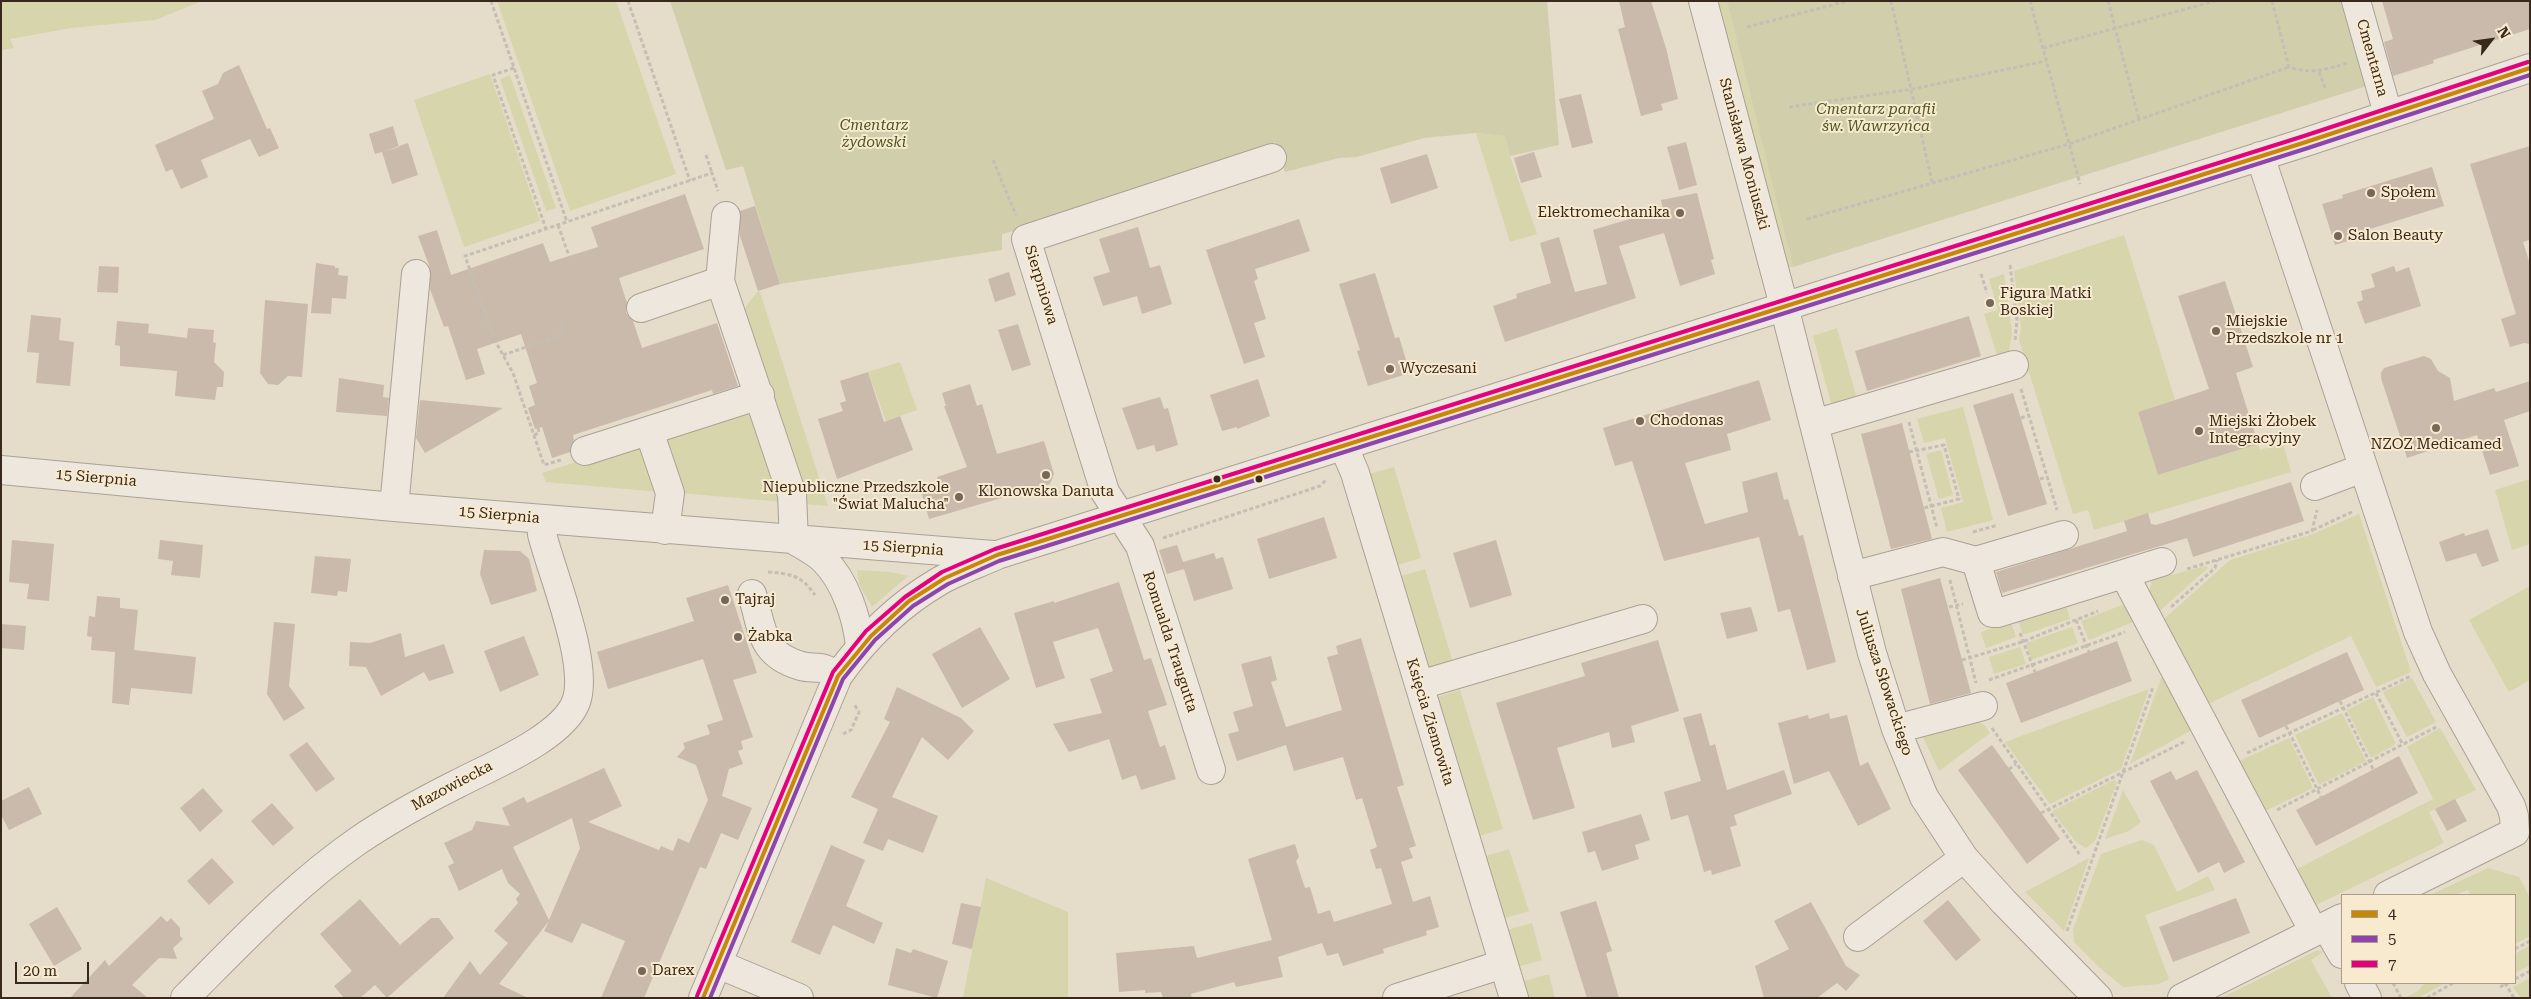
<!DOCTYPE html>
<html>
<head>
<meta charset="utf-8">
<style>
  body { margin:0 }
  #map { position:relative; width:2531px; height:999px; overflow:hidden; background:#e6dcca; font-family:"Roboto Serif",serif }
  canvas { display:block }
  .frame { position:absolute; inset:0; border:2px solid #39291c; pointer-events:none }
  .legend { position:absolute; left:2341px; top:894px; width:175px; height:90px; box-sizing:border-box; background:#f8eacf; border:1px solid #ac9d87; margin:0; padding:6px 9px; list-style:none; font-size:15px; color:#39291c }
  .legend li { display:flex; align-items:center; gap:10px; height:25px }
  .legend b { width:25px; border:1px solid #ac9d87 }
  .north { position:absolute; left:2466px; top:15px; width:50px; height:50px; -webkit-text-stroke:4px #f8eacf; paint-order:stroke; rotate:60deg; font-size:14px; font-weight:700; line-height:20px; text-align:center; color:#39291c }
  .north::after { content:''; display:block; margin:auto; width:18px; height:22px; background:#39291c; clip-path:polygon(50% 0,100% 100%,50% 72%,0 100%) }
  .scale { position:absolute; left:15px; top:962px; width:74px; height:22px; box-sizing:border-box; border:2px solid #39291c; border-top:0; padding-left:6px; font-size:15px; line-height:18px; white-space:nowrap; color:#39291c; -webkit-text-stroke:4px #f8eacf; paint-order:stroke }
</style>
</head>
<body>
<div id="map">
<canvas width="2531" height="999"></canvas>
<div class="frame"></div>
<ul class="legend">
<li><b style="height:6px;background:#c88707"></b>4</li>
<li><b style="height:6px;background:#8e44ad"></b>5</li>
<li><b style="height:6px;background:#e5007d"></b>7</li>
</ul>
<div class="north">N</div>
<div class="scale">20 m</div>
</div>
<script>
const ctx = document.querySelector('canvas').getContext('2d');
ctx.lineJoin = 'round';
function paint(path, color) {
  ctx.fillStyle = color;
  ctx.fill(path, 'evenodd');
}
function stroke(path, color, width, dash) {
  ctx.strokeStyle = color;
  ctx.lineWidth = width;
  ctx.lineCap = dash ? 'butt' : 'round';
  ctx.setLineDash(dash || []);
  ctx.stroke(path);
}
function drawText(font, color, halo, rows, align = 'center') {
  ctx.font = font + ' "Roboto Serif",serif';
  ctx.lineWidth = 4;
  ctx.setLineDash([]);
  ctx.textBaseline = 'middle';
  ctx.strokeStyle = halo;
  ctx.fillStyle = color;
  for (const [text, x, y, turn = 0] of rows) {
    ctx.save();
    ctx.translate(x, y);
    ctx.rotate((+turn || 0) * Math.PI / 180);
    ctx.textAlign = isNaN(turn) ? turn : align;
    if (halo) ctx.strokeText(text, 0, 0);
    ctx.fillText(text, 0, 0);
    ctx.restore();
  }
}
paint(new Path2D(`
  M1 1H202L155 20 71 28 10 39 14 48 1 50Z
  M497 1H616L676 174 570 211Z
  M1714 1H1727L1793 267H1784Z
  M490 74 540 221 464 247 414 100Z
  M510 75 556 208 546 211 500 79Z
  M1476 133 1505 136 1510 156 1537 234 1510 242Z
  M2124 235 2175 400 2138 412 2158 475 2258 444 2260 450 2283 443 2291 472 2094 530 2088 510 2073 514 2019 340 2021 327 2014 271Z
  M2004 274 2012 333 2008 357 1999 361 1984 314 1998 310 1989 279Z
  M758 291 760 292 828 506 803 504 741 313Z
  M1837 328 1857 399 1839 403H1831L1813 336Z
  M900 362 917 410 886 421 868 372Z
  M1963 407 1993 520 1947 532 1941 508 1963 502 1945 438 1924 443 1917 419Z
  M739 412 755 417 784 502 680 493 660 436Z
  M641 441 660 492 546 482 542 473Z
  M1941 450 1953 495 1939 499 1926 454Z
  M1394 467 1421 558 1394 566 1369 474Z
  M2530 479V544L2512 550 2495 490Z
  M2359 514 2411 672 2376 687 2351 636 2208 704 2164 619 2230 560 2313 534Z
  M2206 566 2208 568 2156 614 2147 601 2152 580Z
  M1425 569 1454 666 1427 674 1398 577Z
  M857 570 890 572 908 576 872 607 859 584Z
  M2530 586V680L2509 692 2469 620Z
  M2066 605 2070 619 2023 635 2018 620Z
  M2122 605 2132 610 2140 619 2089 640 2081 621Z
  M2011 622 2016 637 1986 648 1981 632Z
  M2072 627 2078 643 2031 660 2026 643Z
  M2020 647 2026 664 1994 674 1989 657Z
  M2167 662 2199 726 2130 764Z
  M2412 678 2436 722 2407 737 2383 692Z
  M2149 689 2121 769 2050 804 2005 742Z
  M1460 690 1503 829 1476 837 1434 698Z
  M2373 697 2396 744 2371 758 2347 710Z
  M2342 713 2366 761 2319 785 2295 735Z
  M1973 718 1985 726 1990 733 1939 771 1920 731Z
  M2440 728 2476 790 2429 812 2444 843 2312 907 2293 871 2433 799 2407 747Z
  M2289 738 2313 788 2265 811 2239 761Z
  M2114 780 2117 782 2095 841 2086 848 2076 842 2052 811Z
  M2123 790 2141 822 2129 831 2105 839Z
  M2142 840 2154 845 2177 892 2208 876 2215 890 2145 915 2169 979 2159 984 2123 987 2100 968 2074 942 2073 929 2101 854Z
  M1509 849 1529 911 1502 919 1483 857Z
  M2089 858 2067 922 2064 931 2025 892Z
  M2488 868 2519 877 2530 898V936L2515 944V895H2471L2467 890 2456 895H2430Z
  M986 878 1068 912V998H963Z
  M1532 923 1542 960 1517 967 1507 930Z
  M2530 945V965L2515 973V954Z
  M2318 950 2323 952 2311 960 2332 998H2221Z
  M1545 975H1549L1555 998H1526L1521 982Z
  M2530 978V998H2521L2513 987Z
  M2425 983H2445L2418 998H2405L2418 991Z`), '#d7d5ab');
paint(new Path2D(`
  M670 1H1547L1559 145 1510 156 1505 136 1476 133 1424 138 1357 157 1339 158 1285 172 1275 142 1022 229 1002 234V250L780 284 743 166 726 170Z
  M1727 1H2344L2367 86 1793 267Z`), '#d1cfab');
paint(new Path2D(`
  M1619 1H1651L1666 48 1678 99 1661 104 1663 110 1641 116 1618 29 1625 27Z
  M2382 1H2530V29L2433 60 2434 63 2393 76 2384 42 2393 39Z
  M239 65 267 129 270 128 279 148 259 157 250 139 201 160 208 177 181 189 172 169 166 172 155 145 214 119 202 91 218 84 223 73Z
  M1581 94 1593 143 1572 148 1559 99Z
  M393 126 399 147 375 154 369 134Z
  M1686 142 1697 185 1679 190 1667 147Z
  M408 143 418 175 392 184 382 152Z
  M2530 146V240L2523 242 2530 264V344L2524 343 2510 347 2501 319 2516 314 2470 164Z
  M1534 152 1542 177 1521 183 1514 158Z
  M1427 154 1438 188 1391 204 1380 168Z
  M2432 167 2444 206 2370 229 2371 234 2335 245 2322 204 2343 198 2342 195Z
  M1697 193 1714 259 1711 260 1715 274 1680 286 1664 233 1619 246 1636 298 1505 342 1493 306 1517 298 1516 294 1551 283 1540 243 1559 237 1575 292 1607 284 1593 230 1663 209 1661 200Z
  M685 194 704 249 619 278 627 303 626 313 633 321 642 348 717 323 738 386 713 394 712 390 573 435 574 440 570 452 552 458 542 427 535 429 528 408 535 405 529 386 537 383 521 334 477 349 485 374 466 380 448 326 444 327 430 289V268L418 236 437 230 451 275 543 243 550 262 598 247 591 227Z
  M755 206 780 284 758 291 740 236V211Z
  M1299 219 1310 251 1255 269 1258 279 1254 281 1266 319 1254 323 1265 357 1244 364 1206 250Z
  M1138 227 1150 268 1160 265 1172 304 1142 314 1137 296 1103 306 1093 277 1110 272 1099 239Z
  M316 263 335 266V268H339L338 275 348 276 346 299 332 298 331 314 311 313Z
  M99 266 119 267 118 293 97 292Z
  M2394 266 2396 272 2409 267 2421 306 2365 324 2357 302 2363 300 2361 291 2375 287 2371 274Z
  M1009 272 1016 295 995 302 988 279Z
  M1375 273 1395 338 1399 337 1410 373 1368 386 1357 351 1360 350 1339 284Z
  M2225 281 2253 367 2236 373 2258 444 2158 475 2138 412 2209 389 2178 296Z
  M265 300 308 304 302 377 288 376 278 385 268 384 260 373Z
  M31 315 61 318 59 340 74 342 70 386 36 383 39 353 27 352Z
  M1969 316 1981 356 1867 391 1855 351Z
  M117 321 149 324 148 333 187 338 188 328 214 330 213 342 216 343 214 362 224 372 223 387H217L215 400 175 396 177 371 120 366V346L115 345Z
  M1018 324 1031 365 1012 371 998 330Z
  M2424 356 2431 359 2438 371 2450 378 2454 401 2494 388 2496 392 2530 381V411L2504 420 2519 466 2490 475 2477 435 2407 458 2381 378V373L2384 368Z
  M868 372 884 422 900 416 913 450 837 479 818 419 843 411 840 403 846 401 840 381Z
  M339 378 384 385 383 397 389 398 387 416 336 412Z
  M1258 379 1270 416 1237 429V427L1222 431 1210 395Z
  M1759 380 1771 420 1727 434 1731 450 1685 463 1705 524 1748 512 1742 482 1777 472 1784 500 1788 499 1799 536 1803 535 1836 662 1807 670 1790 609 1778 612 1759 537 1664 561 1632 461 1615 466 1603 428Z
  M970 384 977 406 982 404 997 454 1044 441 1054 474 1050 484 929 519 920 487 938 482 937 477 967 467 944 406H946L942 393Z
  M2013 393 2047 504 2008 516 1973 405Z
  M1160 397 1164 409 1168 408 1178 445 1156 452 1154 445 1137 450 1122 408Z
  M420 400 503 408 425 453 416 438Z
  M1902 423 1932 539 1891 549 1861 434Z
  M2291 482 2304 521 2193 557 2187 538 2002 593 1996 572 2127 531 2124 521 2148 513 2151 524 2156 525Z
  M1324 517 1337 558 1269 579 1257 539Z
  M2488 529 2499 561 2482 567 2476 553 2446 562 2439 542 2464 533 2465 536Z
  M12 540 54 544 49 601 27 599 29 584 9 582Z
  M160 540 203 545 200 578 171 575 173 561 158 559Z
  M1496 540 1512 595 1470 608 1453 553Z
  M1177 545 1183 562 1214 553 1216 559 1223 557 1233 589 1194 601 1184 569 1167 574 1159 550Z
  M484 550 520 551 529 559 537 591 491 605 480 574Z
  M315 556 351 559 347 592 338 591 337 596 311 593Z
  M1940 578 1971 693 1930 704 1901 589Z
  M1119 582 1144 660 1151 658 1167 705 1148 711 1160 747 1165 745 1176 779 1141 790 1136 775 1122 780 1109 739 1069 752 1053 724 1102 713 1090 679 1113 671 1098 628 1053 642 1065 678 1036 688 1014 613 1054 601V603Z
  M728 585 757 673 733 680 753 737 741 741 743 749 738 751 743 764 729 769 722 796 752 808 738 840 721 833 706 869 700 867 644 998H601L625 941 582 923 572 943 544 931 549 921 499 984 528 998H443L470 961 480 975 508 943 494 931 518 903 516 899 520 894 508 883 502 869 459 891 448 866 454 863 444 843 472 830 476 821 510 826 502 808 524 797 527 803 604 768 622 806 588 822 659 850 661 846 673 851 678 838 689 843 708 800 696 765 677 757 685 748 683 743 710 734 707 725 723 720 703 659 608 689 597 652 694 621 686 598ZM572 818 580 848 549 920 513 847Z
  M97 596 120 598V608L138 610 134 650 196 657 192 694 131 688 129 705 112 703 115 652 91 650 92 637 87 636 89 616 95 617Z
  M1751 607 1758 631 1727 639 1720 613Z
  M274 622 295 624 289 686 305 708 284 721 267 694Z
  M1 624 26 626 24 650 1 648Z
  M980 627 1010 679 962 708 932 654Z
  M401 633 405 657 444 644 454 673 429 681 424 672 381 696 366 667 349 666 350 642 370 643Z
  M524 636 539 675 500 692 484 651Z
  M1361 638 1404 785 1397 787 1416 846 1409 848 1413 858 1401 862 1413 902 1430 896 1439 927 1426 931 1427 935 1383 949 1384 953 1343 966 1338 953 1327 956 1322 943 1278 957 1283 977 1236 987 1234 982 1191 994 1192 998H1163L1161 992 1145 993V990L1119 992 1116 953 1194 946 1197 958 1272 940 1248 859 1269 852 1295 844 1299 857 1296 861 1305 888 1310 887 1318 914 1330 910 1334 922 1392 904 1381 868 1376 869 1370 850 1377 847 1362 798 1356 800 1343 757 1294 771 1286 745 1237 761 1228 734 1239 731 1233 712 1253 706 1241 664 1271 656 1277 680 1271 682 1286 727 1342 710 1327 657 1338 654 1336 646Z
  M1658 640 1679 711 1631 726 1635 742 1612 748 1609 732 1557 748 1575 808 1533 820 1496 703 1585 676 1581 663Z
  M2117 641 2132 681 2021 723 2006 683Z
  M2347 652 2364 690 2259 738 2241 700Z
  M897 687 961 718 974 731 948 760 922 737 892 797 938 816 923 853 888 839 883 851 863 843 878 809 851 797 890 722 884 719Z
  M1701 713 1710 746 1715 744 1727 790 1784 770 1792 794 1734 815 1737 825 1730 827 1741 866 1712 875 1711 870 1704 872 1688 815 1671 820 1664 792 1701 781 1683 718Z
  M1829 713 1830 719 1847 715 1860 766 1868 762 1891 809 1858 826 1829 771 1794 784 1778 723 1808 715 1809 719Z
  M307 742 335 779 316 792 289 755Z
  M1992 745 2060 839 2027 864 1958 770Z
  M2399 756 2418 793 2316 846 2296 810Z
  M2197 770 2245 862 2224 873 2219 862 2198 873 2150 781 2171 771 2176 780Z
  M29 787 42 814 9 830 1 815V801Z
  M203 788 223 811 200 832 180 808Z
  M2455 799 2467 821 2447 831 2435 809Z
  M272 803 294 828 273 846 251 821Z
  M1641 814 1650 840 1635 845 1639 859 1602 871 1595 851 1588 853 1582 832Z
  M831 845 865 860 846 906 883 923 874 944 833 925 820 955 791 942Z
  M212 858 234 882 209 905 187 881Z
  M2236 898 2250 933 2173 962 2159 927Z
  M360 899 400 945 431 918H439L454 938 387 998 375 985 360 998H344L334 986 352 971 320 934Z
  M1948 900 1981 940 1956 961 1923 921Z
  M1596 901 1612 951 1606 953 1619 998H1587L1560 912Z
  M1811 902 1846 966 1860 975 1846 991 1837 983 1817 998H1764L1755 966 1789 949 1774 921Z
  M961 903 981 907 972 949 952 944Z
  M57 907 82 949 54 966 29 924Z
  M161 916 167 922 171 918 180 928V936L183 939 173 948 177 959 159 958 132 985 148 998H70L105 960 109 966Z
  M896 948 911 953 913 949 948 961 937 998 888 985Z`), '#cabaab');
const minor = new Path2D(`
  M1703 1 1784 306 1872 653 1896 729 1924 797 1964 858 2004 902 2098 998
  M2356 1 2388 114
  M2260 156 2418 632 2437 674 2511 806 2514 816 2515 832
  M720 281 726 216
  M641 308 720 281 792 495 794 540
  M1814 424 2014 365
  M649 431 670 493 665 530
  M1344 447 1355 473 1514 998
  M585 451 760 395
  M1 470 394 507 993 555
  M2315 486 2363 468
  M394 507 416 274
  M794 540C804 546 816 552 824 560 845 581 857 617 860 646
  M1976 561 1992 613H1998L2162 562
  M2124 574 2314 932
  M1852 576 1943 552 1976 561 2064 535
  M752 594C763 630 760 654 801 666 808 668 814 667 821 668 827 669 833 673 838 676
  M1420 685 1643 619
  M1896 729 1983 706
  M1211 770 1140 546 1105 492 1026 239 1272 158
  M2388 895 2515 832
  M2326 926 2342 954
  M1858 937 1964 858
  M718 964 799 998
  M2359 983 2367 998
  M185 998C240 943 295 884 359 840 390 819 423 801 457 784 491 766 562 738 576 702 590 664 552 574 542 534L540 519
  M703 998 838 676C865 638 897 606 938 582 956 571 978 564 997 555L2306 142 2530 68
  M1397 998 1503 964
  M2182 998 2342 918`);
stroke(minor, '#aba194', 30);
stroke(new Path2D(`
  M491 1 567 222
  M628 1 690 181
  M1891 1 1932 182
  M2030 1 2080 184
  M2108 1 2139 119
  M2272 1 2289 67C2310 74 2326 70 2347 63
  M1747 27 1848 1
  M2043 48 2215 1
  M514 68 493 75 546 229
  M2319 72 2326 90
  M1789 107 1913 89 2046 61
  M706 155 712 173
  M993 160 1016 215
  M1807 219 2069 144 2289 67
  M558 225 569 256
  M2010 265 2017 320 2015 341
  M1981 274 1987 293
  M503 355 564 334 560 320
  M2021 389 2057 510
  M2021 418 2029 415
  M1909 422 1937 528
  M534 435 539 433 538 428
  M1909 452 1944 445 1959 499 1924 508
  M561 460 544 465 513 373 494 339 465 256 712 173 718 191
  M2040 479 2047 477
  M2313 530 2352 512
  M1973 532 1998 525
  M1163 538 1320 486 1326 480
  M2187 569 2312 531 2317 510
  M768 572C791 574 801 575 815 595
  M1950 580 1976 683
  M1949 607 1963 604
  M2171 607 2215 568 2217 560
  M2076 620 2089 652
  M2020 633 2035 672
  M1962 660 2022 642 2098 611
  M1989 680 2125 632
  M2376 693 2403 745
  M2340 701 2373 769
  M2286 726 2321 797
  M1992 728 2080 855
  M843 734 851 730 859 712 854 704
  M2247 753 2411 676
  M2009 769 2016 764
  M2277 810 2438 726
  M2041 813 2184 742
  M2067 931 2153 687
  M2515 949 2530 941
  M2515 979 2530 971
  M2393 983 2401 998
  M2505 983 2514 998
  M2500 987 2508 983
  M2427 998 2453 983`), '#c5beb4', 3, [4, 2.5]);
stroke(minor, '#ede7dd', 28);
stroke(new Path2D(`
  M703 998 838 676 871 636 909 601 945 578 997 555 2306 142 2530 68`), '#c88707', 4);
stroke(new Path2D(`
  M710 998 843 679 875 640 913 606 948 584 999 561 2308 148 2530 75`), '#8e44ad', 4);
stroke(new Path2D(`
  M697 996 833 672 866 631 905 597 942 572 995 549 2304 136 2528 62`), '#e5007d', 4);
for (const [x, y, r, color] of [
  [2371,193,5,"#766859"],
  [1680,213,5,"#766859"],
  [2338,236,5,"#766859"],
  [1990,303,5,"#766859"],
  [2216,331,5,"#766859"],
  [1390,369,5,"#766859"],
  [1640,421,5,"#766859"],
  [2436,428,5,"#766859"],
  [2199,431,5,"#766859"],
  [1046,475,5,"#766859"],
  [1217,479,4.5,"#39291c"],
  [1259,479,4.5,"#39291c"],
  [959,497,5,"#766859"],
  [725,600,5,"#766859"],
  [738,637,5,"#766859"],
  [642,971,5,"#766859"]
]) {
  const dot = new Path2D();
  dot.arc(x, y, r, 0, 2 * Math.PI);
  ctx.fillStyle = color;
  ctx.fill(dot);
  stroke(dot, '#f8eacf', 2);
}
drawText('15px', '#39291c', '#f8eacf', [
  ["Cmentarna",2372,58,74],
  ["Stanisława Moniuszki",1744,154,75],
  ["Sierpniowa",1041,285,73],
  ["15 Sierpnia",96,478,5],
  ["15 Sierpnia",499,515,5],
  ["15 Sierpnia",903,548,4],
  ["Romualda Traugutta",1170,642,72],
  ["Juliusza Słowackiego",1884,682,72],
  ["Księcia Ziemowita",1430,722,73],
  ["Mazowiecka",452,786,-28]
]);
drawText('italic 15px', '#4c5721', '#f8eacf', [
  ["Cmentarz parafii",1876,110],
  ["św. Wawrzyńca",1876,127],
  ["Cmentarz",874,126],
  ["żydowski",874,143]
]);
drawText('15px', '#39291c', '#f8eacf', [
  ["Społem",2381,193],
  ["Elektromechanika",1670,213,"right"],
  ["Salon Beauty",2348,236],
  ["Figura Matki",2000,294],
  ["Boskiej",2000,311],
  ["Miejskie",2226,322],
  ["Przedszkole nr 1",2226,339],
  ["Wyczesani",1400,369],
  ["Chodonas",1650,421],
  ["Miejski Żłobek",2209,422],
  ["Integracyjny",2209,439],
  ["NZOZ Medicamed",2436,445,"center"],
  ["Niepubliczne Przedszkole",949,488,"right"],
  ["\"Świat Malucha\"",949,505,"right"],
  ["Klonowska Danuta",1046,492,"center"],
  ["Tajraj",735,600],
  ["Żabka",748,637],
  ["Darex",652,971]
], 'left');
</script>
</body>
</html>
